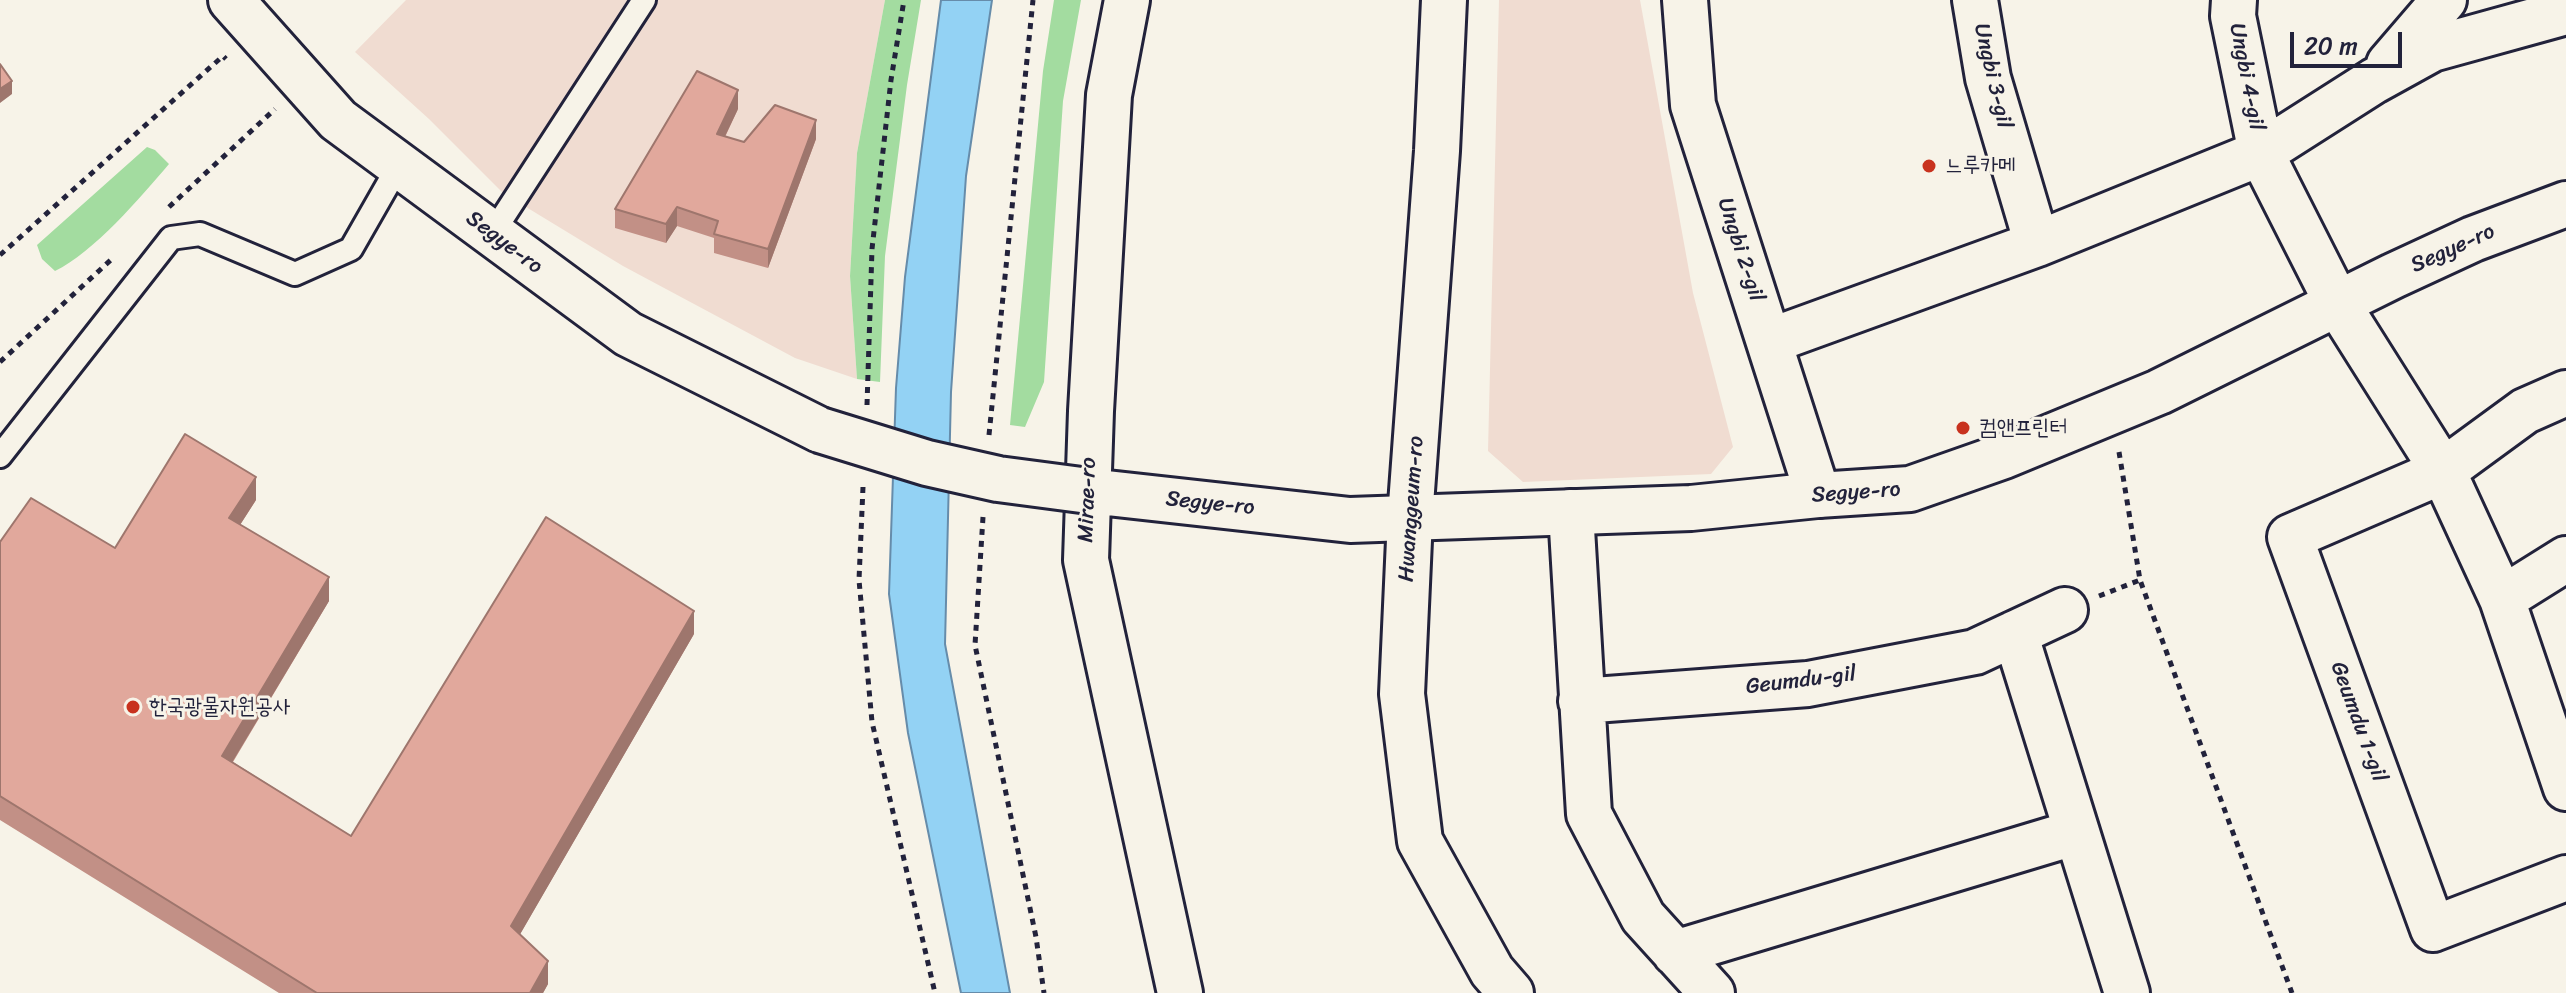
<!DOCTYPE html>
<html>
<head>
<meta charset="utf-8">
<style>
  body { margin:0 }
  #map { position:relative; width:2566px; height:993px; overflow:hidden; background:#f7f3e8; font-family:Sriracha,sans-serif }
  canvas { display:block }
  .scale { position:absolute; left:2290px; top:32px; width:112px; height:36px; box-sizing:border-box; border:4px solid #22223b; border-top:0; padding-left:10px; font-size:24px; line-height:28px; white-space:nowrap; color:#22223b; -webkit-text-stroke:6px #f7f3e8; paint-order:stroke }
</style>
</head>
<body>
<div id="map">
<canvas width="2566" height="993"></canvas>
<div class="scale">20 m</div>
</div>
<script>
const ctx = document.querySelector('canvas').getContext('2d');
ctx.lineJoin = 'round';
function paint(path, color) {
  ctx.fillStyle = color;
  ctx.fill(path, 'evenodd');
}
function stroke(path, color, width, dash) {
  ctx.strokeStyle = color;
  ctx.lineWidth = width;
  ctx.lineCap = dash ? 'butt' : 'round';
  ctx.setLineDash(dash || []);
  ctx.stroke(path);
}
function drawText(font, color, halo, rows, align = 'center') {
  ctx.font = font + ' Sriracha,"Poor Story",sans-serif';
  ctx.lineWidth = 6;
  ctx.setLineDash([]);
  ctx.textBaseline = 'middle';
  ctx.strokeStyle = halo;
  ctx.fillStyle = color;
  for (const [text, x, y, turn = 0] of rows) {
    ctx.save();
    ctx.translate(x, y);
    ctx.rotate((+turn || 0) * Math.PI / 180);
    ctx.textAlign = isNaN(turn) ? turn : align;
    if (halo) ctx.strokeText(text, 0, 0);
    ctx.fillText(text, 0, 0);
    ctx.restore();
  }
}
paint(new Path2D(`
  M406 0H885L857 153 850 276 857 379 795 358 623 266 503 193 429 119 355 52Z
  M1499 0H1640L1693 293 1733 447 1711 474 1523 482 1488 451Z`), '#f0dcd1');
paint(new Path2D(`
  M885 0H921L907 85 885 256 880 382 857 379 850 276 857 153Z
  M1054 0H1081L1063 101 1044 382 1025 427 1010 425 1043 71Z
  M147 147 155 150 169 164C141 197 93 253 55 271L42 259 37 245Z`), '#a3dca0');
const water = new Path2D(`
  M941 0H992L966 176 951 392 945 644 1010 993H961L908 733 889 594 896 388 905 277Z`);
paint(water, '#93d2f4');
stroke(water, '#668caa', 2);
const service = new Path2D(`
  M492 234 644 0
  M0 456 171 238 200 234 295 274 351 249 399 165`);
const minor = new Path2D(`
  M1444 0 1437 151 1410 518 1402 694 1420 841 1492 971 1511 993
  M1685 0 1693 105 1818 495
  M1975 0 1988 78 2037 244
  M2234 0 2233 16 2261 153 2337 303 2443 471 2502 599 2566 788
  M2389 64 2444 0
  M1770 341 2037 244 2261 153 2374 81 2432 49 2566 12
  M2566 393 2525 411 2443 471 2290 537 2433 929 2566 878
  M1571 512 1589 814 1643 917 1712 993
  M2502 599 2566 559
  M2015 633 2127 993
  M1581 701 1808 684 1975 652 2065 610
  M1675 953 2077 832`);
const tertiary = new Path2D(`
  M231 0 338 120 628 334 820 430
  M1127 0 1109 95 1091 411 1086 560 1180 993
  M1089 491 1350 520 1691 508 1818 495 1910 489 2004 456 2159 392 2393 276 2473 239 2566 204`);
stroke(service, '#22223b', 28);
stroke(minor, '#22223b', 50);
stroke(tertiary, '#22223b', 50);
stroke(new Path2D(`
  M169 207 275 109
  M0 255 223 56 226 59
  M0 362 114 257
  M867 405 872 249 891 80 904 0
  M989 435 1033 0
  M2119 452 2140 580 2292 993
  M863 487 859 580 872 722 935 993
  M983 517 975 645 1036 937 1044 993
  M2099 596 2140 580`), '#22223b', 5, [6, 6]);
stroke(service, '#f7f3e8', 22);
stroke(minor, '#f7f3e8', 44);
stroke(tertiary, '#f7f3e8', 44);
const tertiaryBridge = new Path2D(`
  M820 430 927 463 998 479 1089 491`);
stroke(tertiaryBridge, '#22223b', 50, []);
stroke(tertiaryBridge, '#f7f3e8', 44);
paint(new Path2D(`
  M738 109 725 137 744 142 816 139 768 268 714 253V238L677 226 666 243 615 228V209Z
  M256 500 240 525 329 601 233 762 351 836 694 634 520 934 548 984 543 993H279L0 820V542L115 548Z`), '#c29086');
paint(new Path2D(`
  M12 81V94L0 103V89Z
  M738 90V109L717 153V134Z
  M816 120V139L768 268V249Z
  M677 207V226L666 243V224Z
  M256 477V500L229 542V518Z
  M329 577V601L222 779V756Z
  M694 611V634L511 950V926Z
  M548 961V984L543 993H530Z`), '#9e766d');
const building = new Path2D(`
  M0 64 12 81 0 89Z
  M697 71 738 90 717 134 744 142 775 105 816 120 768 249 714 234 718 221 677 207 666 224 615 209Z
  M185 434 256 477 229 518 329 577 222 756 351 836 546 517 694 611 511 926 548 961 530 993H317L0 796V542L31 498 115 548Z`);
paint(building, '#e1a89c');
stroke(building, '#9e766d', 2);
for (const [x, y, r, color] of [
  [1929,166,8,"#c8321e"],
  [1963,428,8,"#c8321e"],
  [133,707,8,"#c8321e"]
]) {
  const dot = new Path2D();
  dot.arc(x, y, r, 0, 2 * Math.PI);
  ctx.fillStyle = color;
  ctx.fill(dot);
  stroke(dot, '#f7f3e8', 3);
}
drawText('22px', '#22223b', '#f7f3e8', [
  ["Ungbi 3-gil",1992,76,77],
  ["Ungbi 4-gil",2246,77,79],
  ["Segye-ro",504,243,37],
  ["Segye-ro",2453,249,-24],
  ["Ungbi 2-gil",1740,250,72],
  ["Segye-ro",1856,493,-4],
  ["Mirae-ro",1088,500,-88],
  ["Segye-ro",1210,504,6],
  ["Hwanggeum-ro",1412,509,-86],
  ["Geumdu-gil",1801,681,-7],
  ["Geumdu 1-gil",2358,722,70]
]);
drawText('22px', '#22223b', '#f7f3e8', [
  ["느루카메",1945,166],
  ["컴앤프린터",1979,428],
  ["한국광물자원공사",149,707]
], 'left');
</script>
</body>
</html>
